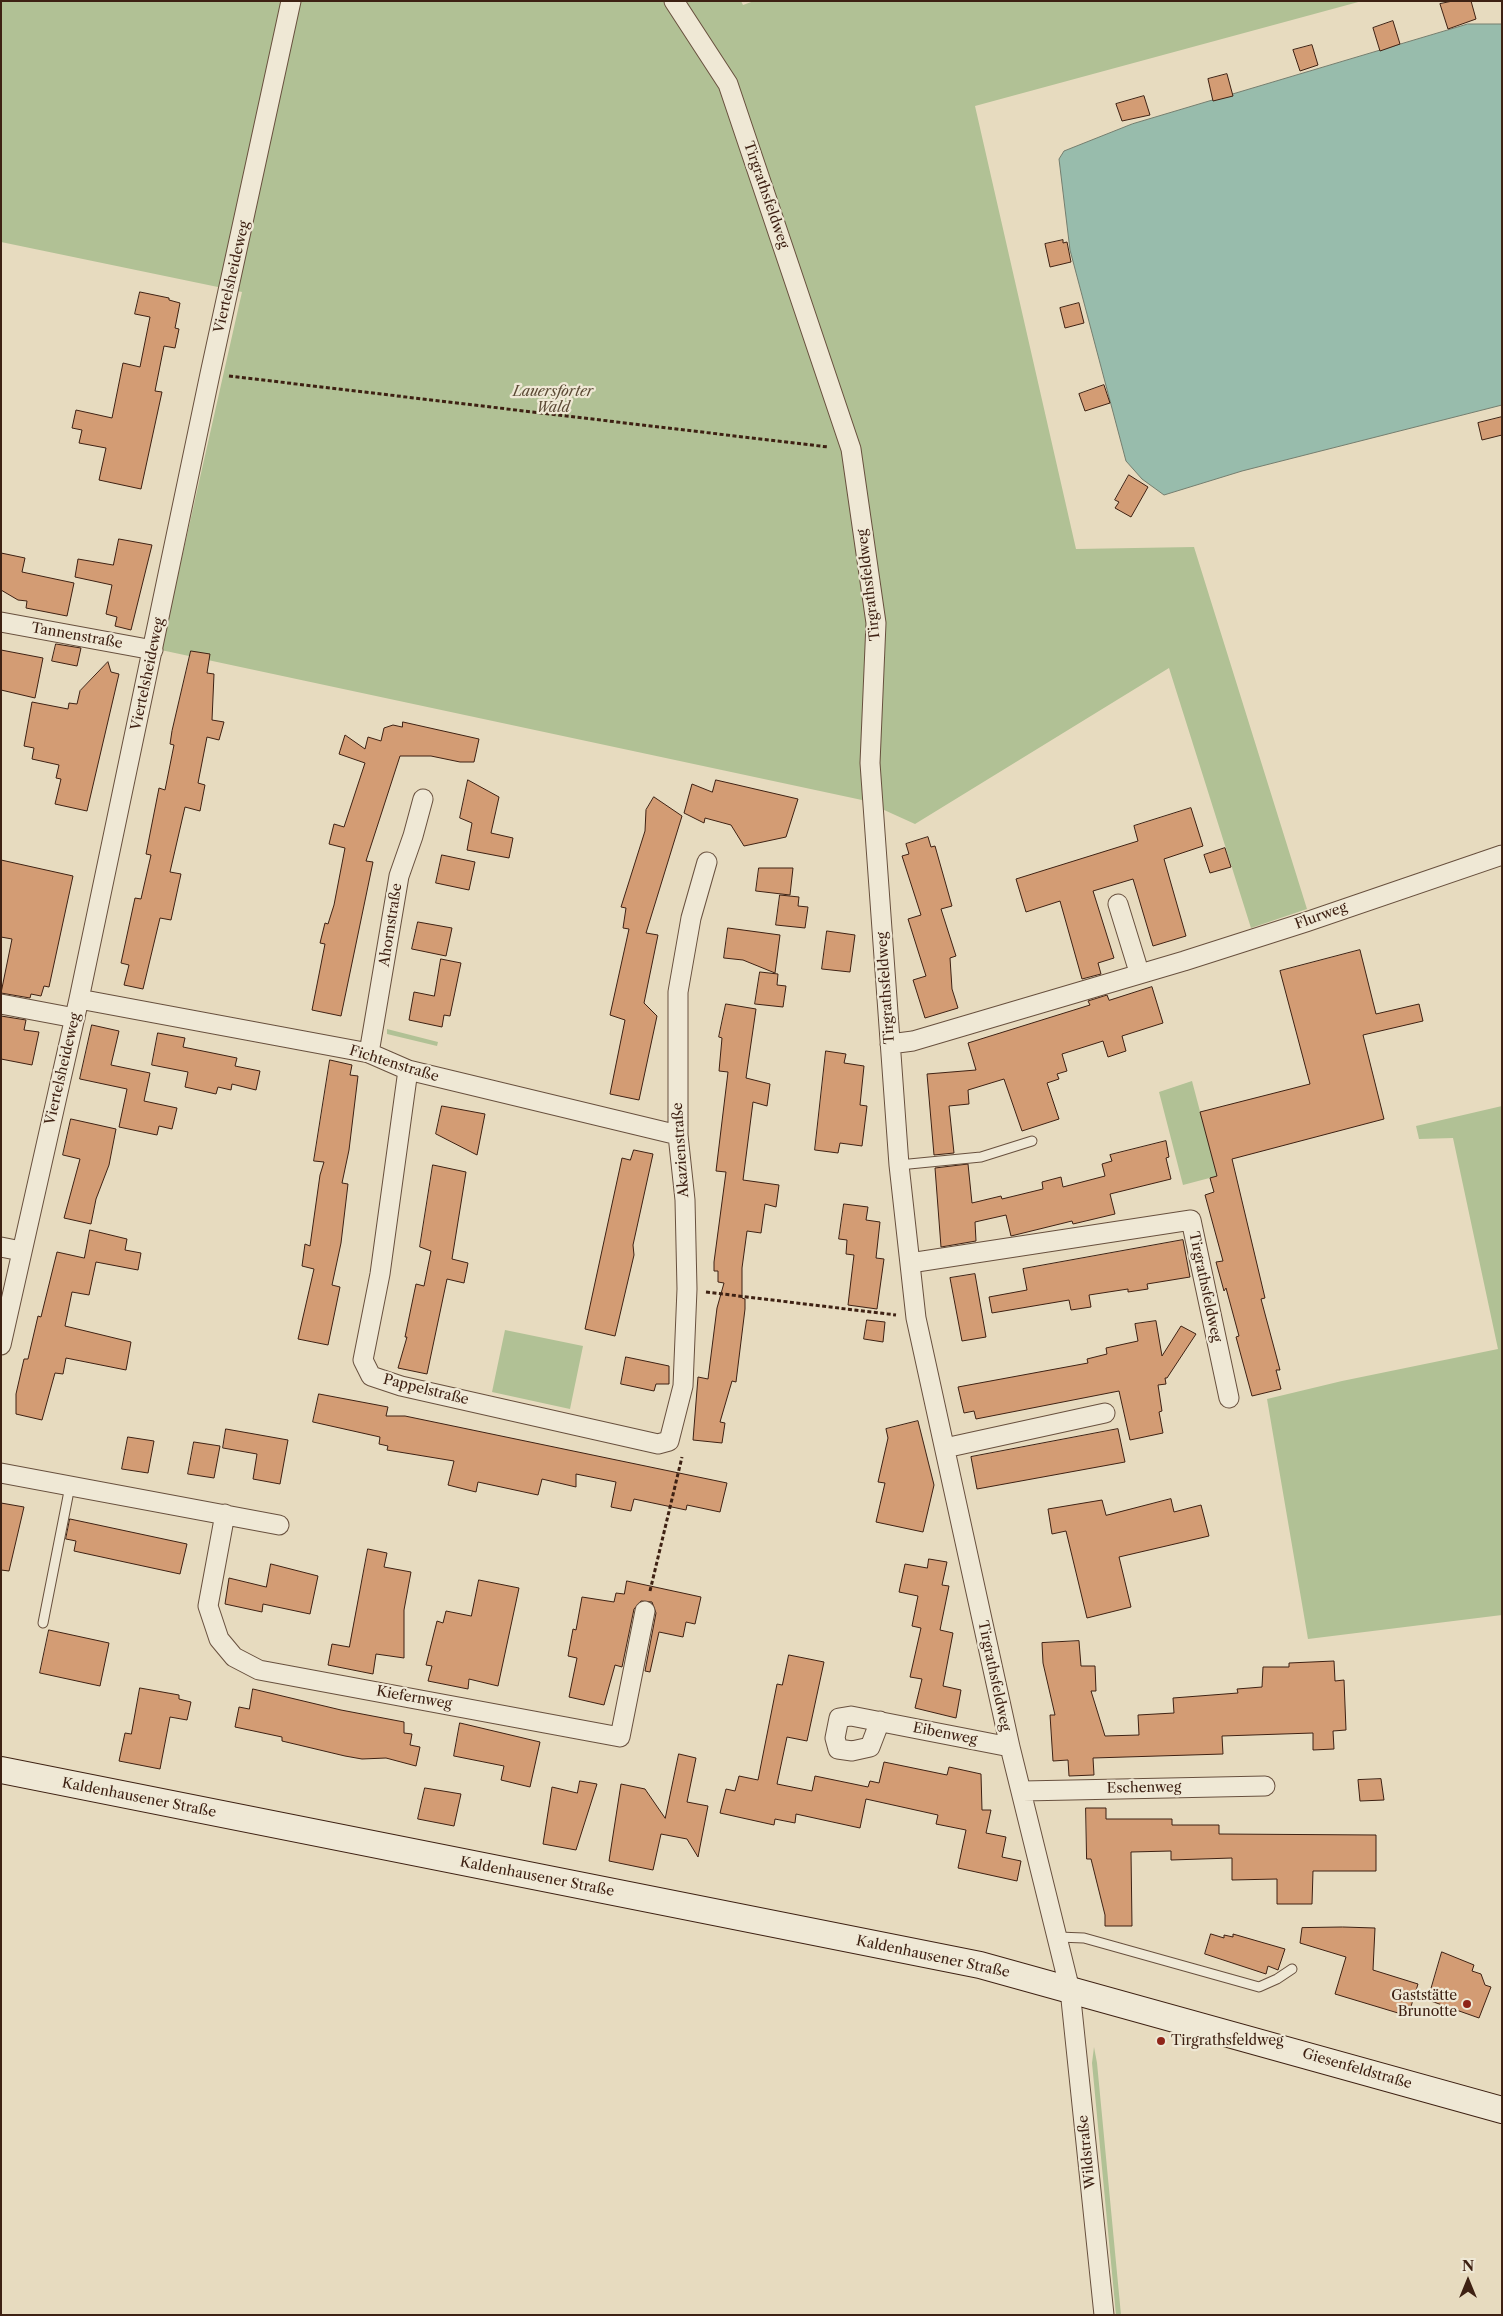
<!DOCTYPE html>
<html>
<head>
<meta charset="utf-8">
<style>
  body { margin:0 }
  #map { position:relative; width:1503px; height:2316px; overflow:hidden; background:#e7dbbf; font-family:"Libre Caslon Text",serif }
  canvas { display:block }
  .frame { position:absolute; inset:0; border:2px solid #3e2113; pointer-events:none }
  .north { position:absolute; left:1443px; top:2256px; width:50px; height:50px; -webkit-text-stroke:4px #efe8d5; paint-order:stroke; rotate:0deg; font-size:14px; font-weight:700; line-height:20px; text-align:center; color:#3e2113 }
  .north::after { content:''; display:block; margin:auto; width:18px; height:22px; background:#3e2113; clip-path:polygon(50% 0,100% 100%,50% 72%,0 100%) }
</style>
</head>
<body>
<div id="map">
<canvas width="1503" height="2316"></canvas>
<div class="frame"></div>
<div class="north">N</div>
</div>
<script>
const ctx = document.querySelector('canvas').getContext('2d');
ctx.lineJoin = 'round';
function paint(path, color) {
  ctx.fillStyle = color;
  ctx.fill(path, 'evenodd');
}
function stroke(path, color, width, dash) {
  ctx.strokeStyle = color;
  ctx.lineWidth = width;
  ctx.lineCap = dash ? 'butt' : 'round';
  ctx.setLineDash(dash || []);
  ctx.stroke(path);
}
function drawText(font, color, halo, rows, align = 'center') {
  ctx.font = font + ' "Libre Caslon Text",serif';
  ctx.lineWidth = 4.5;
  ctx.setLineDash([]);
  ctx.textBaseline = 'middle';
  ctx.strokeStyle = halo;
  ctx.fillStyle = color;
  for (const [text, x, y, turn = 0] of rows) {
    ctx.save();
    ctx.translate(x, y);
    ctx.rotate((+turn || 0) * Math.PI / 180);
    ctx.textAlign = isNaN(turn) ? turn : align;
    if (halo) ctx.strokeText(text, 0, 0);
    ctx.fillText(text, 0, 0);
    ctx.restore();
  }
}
paint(new Path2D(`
  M1 1H741L743 5 754 1H1362L975 106 1076 549 1194 547 1307 909 1251 928 1169 668 915 824 862 800 161 650 242 292 1 242Z
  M387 1029 438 1042 437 1046 387 1034Z
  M1192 1081 1217 1176 1183 1185 1159 1092Z
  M1502 1106V1615L1308 1639 1267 1399 1342 1381 1498 1349 1453 1138 1419 1139 1416 1126Z
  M505 1330 583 1346 570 1409 492 1392Z
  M1094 2047 1097 2063 1121 2315H1116L1092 2063Z`), '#b1c195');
const water = new Path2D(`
  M1468 24H1502V405L1242 471 1164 495 1142 479 1126 461 1070 250 1059 159 1064 151 1132 124Z`);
paint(water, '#98bcac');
stroke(water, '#747e6f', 1);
const building = new Path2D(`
  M1453 1H1471L1476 19 1448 29 1440 4Z
  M1393 21 1400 44 1380 51 1373 28Z
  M1312 45 1318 65 1300 71 1293 50Z
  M1227 74 1233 96 1213 101 1208 79Z
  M1144 96 1150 115 1122 121 1116 104Z
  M1063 240V243L1067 242 1071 262 1050 267 1045 244Z
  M140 292 169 298V300L180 303 175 328 179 329 175 348 164 346 155 391 162 392 141 489 99 480 106 448 79 443 82 430 72 428 76 410 112 418 123 363 140 367 150 317 135 314Z
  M1079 303 1084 323 1065 328 1060 308Z
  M1104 385 1110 403 1085 411 1079 394Z
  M1502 417V435L1482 440 1478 423Z
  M1129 475 1148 487 1131 517 1115 508 1119 502 1115 500Z
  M119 539 152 545 131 630 115 626 117 617 106 614 112 585 75 577 78 559 113 565Z
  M1 553 25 558 22 572 74 583 67 616 26 608 27 601 18 600 1 590Z
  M56 644 81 648 77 666 52 661Z
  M1 650 43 658 35 698 1 690Z
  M191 651 210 654 207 673 214 674 212 720 224 722 219 740 207 737 198 783 205 785 200 811 185 807 170 872 181 874 171 920 160 918 143 989 124 985 129 965 121 963 135 898 141 899 151 855 146 854 159 788 165 790 174 745 170 744 172 731Z
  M108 662 111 672 119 674 87 811 55 804 61 779 56 778 59 765 32 759 34 748 24 746 32 702 68 709 69 703 77 704 80 691Z
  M403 722 479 739 474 762H460L431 756H400L366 861 373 862 341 1016 312 1010 325 944 320 943 325 923 328 924 334 905 345 848 329 844 334 824 344 827 365 763 339 754 345 735 365 749 368 737 381 741 384 728 393 725 402 727Z
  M468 780 499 797 491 833 513 838 509 858 467 850 472 823 460 818Z
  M716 780 798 799 786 837 744 846 731 825 705 818 704 823 684 813 692 784 712 792Z
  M654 797 682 816 646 933 658 935 644 1003 657 1016 639 1100 610 1094 625 1020 610 1015 629 929 623 928 626 908 621 907 645 831 646 810Z
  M1191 808 1203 846 1164 859 1186 936 1153 946 1133 879 1093 891 1114 958 1098 963 1101 974 1082 979 1060 901 1026 912 1016 879 1138 841 1134 826Z
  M928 837 931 847 935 846 952 906 941 909 956 956 950 958 952 989 958 1008 925 1018 913 980 926 976 908 919 921 915 902 856 909 854 906 844Z
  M1225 848 1231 867 1210 873 1204 855Z
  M442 855 475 862 469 890 436 883Z
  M1 860 73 876 49 987 44 986 41 996 31 994 30 998 1 993 12 939 1 937Z
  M759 868H793L790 895 756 891Z
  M780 895 799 897 798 906 808 907 805 928 776 925Z
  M418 922 452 928 446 956 412 949Z
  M728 928 780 935 775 973 743 960 724 958Z
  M827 931 855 935 850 972 822 969Z
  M1360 950 1376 1014 1419 1004 1423 1021 1363 1035 1384 1119 1232 1159 1265 1298 1261 1299 1280 1370H1276L1281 1389 1252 1396 1236 1337 1239 1336 1226 1288 1224 1291 1216 1262 1223 1261 1205 1195 1214 1192 1210 1178 1217 1176 1200 1112 1310 1084 1280 971Z
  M441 959 461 963 450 1016 444 1015 442 1027 409 1020 414 992 434 996Z
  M760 972 778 974 777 985 786 986 783 1007 755 1004Z
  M1152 987 1163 1023 1122 1036 1126 1051 1108 1057 1103 1041 1062 1054 1067 1071 1057 1074 1059 1079 1047 1083 1059 1119 1022 1131 1004 1079 968 1090 969 1104 949 1106 954 1153 934 1155 927 1074 976 1070 968 1043 1090 1005 1088 1001 1107 995 1109 1000Z
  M726 1004 756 1009 746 1078 770 1084 767 1106 753 1102 743 1180 779 1185 776 1207 765 1204 761 1233 747 1231 742 1268V1298L745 1299V1309L736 1382 732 1381 720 1422 725 1423 722 1443 693 1440 698 1377 708 1379 717 1308 724 1283 718 1282V1271H714V1262L726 1172 716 1171 728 1072 719 1071 722 1038 719 1037Z
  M1 1016 26 1020 24 1030 39 1032 32 1065 1 1059Z
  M92 1025 119 1031 111 1065 150 1073 144 1101 177 1108 172 1129 159 1126 157 1135 119 1127 127 1089 80 1079Z
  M158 1033 185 1038 183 1047 237 1058 235 1066 260 1071 256 1090 232 1084 231 1090 218 1087 216 1094 185 1087 188 1072 152 1065Z
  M826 1051 846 1054 844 1063 864 1066 860 1105 867 1106 862 1146 840 1143 838 1153 815 1150Z
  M330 1060 352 1065 350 1075 358 1076 349 1150 342 1183 348 1184 341 1243 332 1285 340 1287 328 1345 298 1339 314 1269 302 1266 305 1244 310 1246 320 1175 324 1162 314 1161Z
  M442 1106 485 1114 477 1155 436 1134Z
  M71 1119 116 1129 109 1165 96 1199 91 1224 64 1218 80 1159 63 1155Z
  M1166 1141 1169 1157 1166 1158 1171 1179 1110 1194 1115 1214 1073 1224 1072 1221 1011 1236 1006 1215 975 1222 976 1241 941 1247 935 1168 968 1164 972 1203 1001 1196 1002 1199 1043 1189 1042 1182 1061 1177 1063 1187 1105 1176 1102 1164 1112 1161 1110 1155Z
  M634 1150 653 1154 633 1245 634 1255 615 1336 585 1329 622 1158 630 1160Z
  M433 1165 466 1172 452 1259 468 1263 464 1283 447 1279 427 1374 398 1368 407 1337H405L416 1284 424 1286 431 1251 420 1247Z
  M844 1204 868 1207 866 1220 880 1222 876 1258 884 1259 877 1309 848 1305 854 1255 846 1254 847 1240 839 1239Z
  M90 1230 127 1239 125 1250 141 1253 138 1270 96 1262 89 1295 72 1292 65 1326 131 1342 126 1370 66 1358 63 1374 55 1373 42 1420 16 1414V1394L24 1359H28L38 1316 41 1317 57 1252 84 1258Z
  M1183 1240 1190 1277 1147 1284 1148 1289 1128 1292V1289L1089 1295 1091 1307 1071 1310 1069 1300 992 1313 989 1297 1027 1290 1023 1269Z
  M975 1274 986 1337 962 1341 950 1278Z
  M867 1320 885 1322 883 1342 864 1339Z
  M1156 1321 1162 1356 1181 1326 1196 1334 1167 1378H1165L1166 1384 1158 1385 1162 1411 1159 1412 1163 1433 1130 1440 1119 1391 976 1419 974 1411 964 1413 958 1387 1088 1363 1087 1359 1107 1354 1106 1348 1138 1341 1135 1324Z
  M626 1357 669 1366V1384H656L654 1391 621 1384Z
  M319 1394 388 1407 386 1416H405L727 1483 720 1512 687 1505 686 1510 634 1499 631 1511 611 1507 616 1482 576 1474V1487L542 1479 538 1495 478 1482 476 1492 448 1485 454 1461 387 1450 388 1446 379 1444 380 1437 313 1422Z
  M918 1421 934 1485 923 1532 876 1522 885 1483 878 1482 888 1438 886 1429Z
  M226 1429 288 1440 280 1484 253 1479 257 1454 223 1448Z
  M1118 1429 1125 1462 977 1489 971 1457Z
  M128 1437 154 1441 148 1473 122 1469Z
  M194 1442 220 1446 214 1478 188 1474Z
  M1171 1499 1174 1512 1201 1505 1209 1536 1119 1557 1131 1607 1087 1618 1066 1531 1052 1534 1048 1509 1102 1500 1106 1515Z
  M1 1503 24 1507 9 1571 1 1570Z
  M70 1519 187 1544 180 1574 74 1551 76 1541 66 1539Z
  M368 1549 387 1553 384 1567 411 1572 404 1610V1658L376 1654 373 1674 328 1665 332 1644 349 1647Z
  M929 1559 947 1562 942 1585 949 1586 940 1630 953 1633 943 1686 961 1690 956 1718 915 1708 922 1679 910 1677 921 1628 912 1626 918 1596 899 1592 905 1564 927 1568Z
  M271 1564 318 1576 310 1614 263 1604 262 1612 225 1604 229 1578 266 1587Z
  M479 1580 519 1588 498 1686 469 1679 468 1689 428 1681 432 1666 426 1665 437 1621 443 1623 446 1611 471 1616Z
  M627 1581 701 1597 695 1624 686 1622 683 1637 659 1632 650 1672 645 1671 656 1613 652 1602 641 1601 634 1609 622 1667 615 1665 604 1705 569 1697 577 1658 568 1656 573 1629 576 1630 582 1597 614 1602 616 1593 624 1594Z
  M49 1630 109 1643 100 1686 40 1673Z
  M1079 1641 1081 1666H1095L1096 1691H1091L1105 1736 1139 1735 1138 1715 1174 1713 1173 1698 1238 1693 1237 1689 1262 1687 1263 1667H1289V1663L1334 1661 1335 1681 1344 1680 1346 1730 1333 1731 1334 1749 1313 1750V1733L1222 1736 1223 1754 1093 1758 1094 1775 1069 1776 1068 1760 1053 1761 1050 1715H1055L1043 1663 1042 1643Z
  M789 1655 824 1662 807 1741 787 1737 777 1784 812 1791 815 1776 868 1787 870 1781 879 1783 884 1762 947 1775 949 1767 981 1774 982 1810H991L986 1833 1006 1837 1002 1857 1021 1861 1017 1881 958 1868 966 1830 936 1824 938 1815 866 1799 860 1828 796 1814 795 1823 775 1819 774 1825 720 1813 726 1789 735 1791 739 1776 758 1780 777 1684 782 1685Z
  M140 1688 179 1695V1699L191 1702 187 1720 170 1717 160 1769 119 1761 125 1733 131 1734Z
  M253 1689 341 1710 404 1722V1733L412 1734 410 1745 420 1747 416 1766 386 1758 362 1759 345 1756 282 1741V1737L235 1727 239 1707 249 1709Z
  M460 1723 540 1742 530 1787 501 1780 504 1766 454 1756Z
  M679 1754 696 1758 687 1802 708 1806 698 1857 687 1839 661 1834 653 1870 609 1861 621 1784 645 1789 665 1818Z
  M1381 1779 1384 1800 1360 1801 1358 1780Z
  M580 1781 597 1784 576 1850 543 1844 552 1787 577 1793Z
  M425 1788 461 1794 454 1826 418 1819Z
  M1086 1808H1106V1819H1172V1825H1219V1834L1376 1835V1871H1313L1312 1904H1277V1879L1232 1880V1858L1171 1860V1851L1131 1852 1132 1926H1105V1915L1091 1859H1087Z
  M1343 1927 1375 1928 1373 1970 1418 1984 1408 2016 1335 1994 1346 1957 1300 1943 1302 1928Z
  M1211 1934 1224 1938V1935L1233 1937V1934L1285 1949 1278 1970 1268 1966 1266 1974 1205 1954Z
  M1442 1952 1474 1965 1472 1971 1481 1974 1485 1985 1491 1987 1479 2018 1428 2000Z`);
paint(building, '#d39c74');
stroke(building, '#3e2113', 1);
const service = new Path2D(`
  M899 1165 981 1157 1032 1141
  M43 1623 70 1486
  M1058 1937 1084 1938 1259 1987 1277 1979 1292 1969`);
const minor = new Path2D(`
  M674 1 728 84 851 449 876 623 870 763 899 1165 916 1318 1010 1747 1070 1990 1104 2315
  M1 622 153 650
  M1118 904 1139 972
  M79 999 369 1053 408 1070 678 1135
  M1 1004 75 1018
  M890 1044 913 1041 1184 961 1306 922 1502 855
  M369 1053 399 876 413 836 423 799
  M408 1070 380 1274 363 1360 371 1376 401 1386 658 1444 669 1441 683 1386 687 1289 685 1200 678 1135V992L691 918 707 862
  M1 1247 21 1251
  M910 1263 1191 1220 1229 1398
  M1 1345 79 999 210 374 291 1
  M945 1448 1105 1413
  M1 1473 279 1525
  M225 1514 208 1606 219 1639 234 1657 259 1670 620 1737 645 1611
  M880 1721 870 1747 852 1751 838 1749 835 1738 839 1718 851 1716 1010 1747
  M1023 1791 1265 1786`);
const secondary = new Path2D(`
  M1 1770 980 1965 1502 2110`);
stroke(service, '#68503e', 11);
stroke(minor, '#68503e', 21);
stroke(secondary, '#3e2113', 28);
stroke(new Path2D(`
  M229 376 828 447
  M706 1292 896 1315
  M650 1591 682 1457`), '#3e2113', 3, [4, 2.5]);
stroke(service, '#efe8d5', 9);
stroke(minor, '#efe8d5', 19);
stroke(secondary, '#efe8d5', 26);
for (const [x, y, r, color] of [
  [1467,2004,5,"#8f2418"],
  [1161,2041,5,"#8f2418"]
]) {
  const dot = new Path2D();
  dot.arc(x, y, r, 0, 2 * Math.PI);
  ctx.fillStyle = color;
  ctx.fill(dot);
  stroke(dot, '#efe8d5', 2);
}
drawText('14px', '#3e2113', '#efe8d5', [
  ["Tirgrathsfeldweg",766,195,71],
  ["Viertelsheideweg",232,277,-77],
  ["Tirgrathsfeldweg",869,585,-97],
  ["Tannenstraße",77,636,10],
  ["Viertelsheideweg",148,674,-78],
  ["Flurweg",1321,916,-20],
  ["Ahornstraße",391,925,-81],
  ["Tirgrathsfeldweg",886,988,-94],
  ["Fichtenstraße",394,1064,17],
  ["Viertelsheideweg",63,1069,-77],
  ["Akazienstraße",681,1150,-94],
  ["Tirgrathsfeldweg",1205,1287,78],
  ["Pappelstraße",426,1390,14],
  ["Tirgrathsfeldweg",994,1676,78],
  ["Kiefernweg",414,1698,10],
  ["Eibenweg",945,1734,11],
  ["Eschenweg",1144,1788,-1],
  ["Kaldenhausener Straße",139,1798,11],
  ["Kaldenhausener Straße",537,1877,11],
  ["Kaldenhausener Straße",933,1957,12],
  ["Giesenfeldstraße",1357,2069,16],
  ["Wildstraße",1087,2152,-96]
]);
drawText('italic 14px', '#5b4934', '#efe8d5', [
  ["Lauersforter",553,392],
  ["Wald",553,408]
]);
drawText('14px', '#3e2113', '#efe8d5', [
  ["Gaststätte",1457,1996],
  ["Brunotte",1457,2012],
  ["Tirgrathsfeldweg",1171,2041,"left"]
], 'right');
</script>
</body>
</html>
